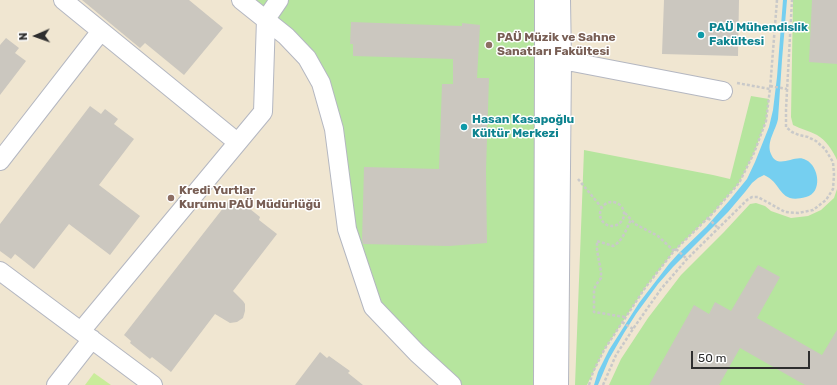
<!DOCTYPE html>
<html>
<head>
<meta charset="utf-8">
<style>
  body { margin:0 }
  #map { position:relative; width:837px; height:385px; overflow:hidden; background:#efe9e1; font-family:Rubik,sans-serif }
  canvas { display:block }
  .north { position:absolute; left:16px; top:16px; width:40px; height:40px; -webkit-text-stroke:3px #fff; paint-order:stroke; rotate:268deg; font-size:11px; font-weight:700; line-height:16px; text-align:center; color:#2e2e2e }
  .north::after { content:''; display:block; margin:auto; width:14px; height:18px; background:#2e2e2e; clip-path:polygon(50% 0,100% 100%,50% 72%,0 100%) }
  .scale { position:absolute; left:691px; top:351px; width:119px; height:18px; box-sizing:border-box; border:2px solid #2e2e2e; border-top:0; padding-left:5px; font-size:12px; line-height:14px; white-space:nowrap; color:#2e2e2e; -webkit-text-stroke:3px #fff; paint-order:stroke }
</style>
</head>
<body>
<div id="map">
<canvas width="837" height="385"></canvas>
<div class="north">N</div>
<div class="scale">50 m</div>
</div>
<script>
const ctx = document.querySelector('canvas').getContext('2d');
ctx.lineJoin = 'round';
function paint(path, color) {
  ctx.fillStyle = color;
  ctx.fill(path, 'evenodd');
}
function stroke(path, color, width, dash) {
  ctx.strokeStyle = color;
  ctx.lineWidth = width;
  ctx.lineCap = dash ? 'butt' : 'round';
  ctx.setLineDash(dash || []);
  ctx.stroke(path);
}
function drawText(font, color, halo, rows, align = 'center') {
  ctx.font = font + ' Rubik,sans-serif';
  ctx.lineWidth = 3;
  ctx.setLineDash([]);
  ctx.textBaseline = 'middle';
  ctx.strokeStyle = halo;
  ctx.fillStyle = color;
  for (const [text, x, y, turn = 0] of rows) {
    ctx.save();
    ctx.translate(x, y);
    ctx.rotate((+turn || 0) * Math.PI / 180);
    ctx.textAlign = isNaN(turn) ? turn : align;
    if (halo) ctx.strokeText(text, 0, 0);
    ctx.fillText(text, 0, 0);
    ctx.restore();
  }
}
paint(new Path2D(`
  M0 0H837V385H0Z`), '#f0e6d1');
paint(new Path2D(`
  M240 0H544L538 385H450L380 315 347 229 321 83Z
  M793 0H837V160C833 151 826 140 817 135 809 131 801 129 793 125L791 117Z
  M751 96 769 99 766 121 754 153 739 183 713 213 674 251 645 288 604 350 587 385H575L584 150 713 175 730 179Z
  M837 189V385H609L621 359 648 318 681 275 724 232 750 204 756 203 765 206 771 211 791 218 808 216 821 210 834 198Z`), '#b6e59e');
paint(new Path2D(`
  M94 373 111 385H85Z`), '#c9ec9a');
paint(new Path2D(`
  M783 0H787L782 60 778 119C776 130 766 142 771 154 778 171 795 153 806 160 819 166 823 193 806 197 778 205 783 183 764 175L758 178 752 183 745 192 728 212 673 267 658 284 636 314 624 333 609 359 598 385H594L598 372 609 350 639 303 669 264 678 254 706 227 729 201 747 179 755 162 769 127 773 110 777 77Z`), '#75cff0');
paint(new Path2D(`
  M82 0H189L223 28 184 75 145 43 140 48Z
  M664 0H739L738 56 662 54Z
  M812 0H837V64L809 62Z
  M351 22 462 26V23L480 25 477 78H489L486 170 487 243 449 246 363 244 362 240 364 167 439 169 442 84H453V59L353 56V44H350Z
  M6 38 19 48 15 53 26 61 0 95V45Z
  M90 106 101 114 105 109 118 119 114 124 134 139 99 185 140 216 110 255 69 224 34 269 15 254 11 259 0 251V224Z
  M231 198 238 203 240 201 260 217 259 220 277 234 233 291 243 301 245 304V311L243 318 237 322 230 323 215 314 171 372 152 357 150 359 130 343 131 341 124 335Z
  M758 265 780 277 757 318 822 355 837 330V385H805L740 348 719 385H649L694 305 709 314 715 302 731 311Z
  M320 352 327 358 329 356 350 371 348 373 363 385H295Z`), '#cbc7bf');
const minor = new Path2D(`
  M63 0 237 142
  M241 0 286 36 307 58 321 83 334 129 347 229 373 307 417 353 452 385
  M551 59 562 60 723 91
  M0 161 101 31
  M0 271 153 385
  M81 331 263 112 266 19 279 0
  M56 385 92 339
  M543 385 544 59V0
  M559 385 562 60 561 0`);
stroke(minor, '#b4b7c1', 20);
stroke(new Path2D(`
  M737 83 770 89
  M770 86 787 89
  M578 179 602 208
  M600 214a12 12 0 1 1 24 0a12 12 0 1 1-24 0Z
  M625 213 635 224 658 236 674 251
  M708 218 718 228
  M676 249 687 259
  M625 317 594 312V289L596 285 601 278V272L597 250V241L613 246C623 241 626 229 631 220
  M622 322 633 329
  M589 385 593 372 604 350 645 288 674 251 713 213 739 183 754 153 766 121 770 89 777 0
  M603 385 616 355 635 326 661 289 687 259 747 200 752 197H758L785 212 798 213 813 210 826 200 833 189 834 174 833 162 825 149 816 141 808 137 799 135 792 132 786 127V109L792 0`), '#c9c9c9', 2.5, [3, 2]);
stroke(minor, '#fff', 18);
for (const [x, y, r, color] of [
  [701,35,4,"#0f9aa8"],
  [489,45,4,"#8d6e63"],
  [464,127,4,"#0f9aa8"],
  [171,198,4,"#8d6e63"]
]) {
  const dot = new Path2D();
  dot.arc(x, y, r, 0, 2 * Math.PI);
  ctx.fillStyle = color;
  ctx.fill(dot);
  stroke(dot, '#fff', 1.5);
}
drawText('bold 12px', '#0d838f', '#fff', [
  ["PAÜ Mühendislik",709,28],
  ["Fakültesi",709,42],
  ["Hasan Kasapoğlu",472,120],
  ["Kültür Merkezi",472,134]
], 'left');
drawText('bold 12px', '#785e54', '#fff', [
  ["PAÜ Müzik ve Sahne",497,38],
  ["Sanatları Fakültesi",497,52],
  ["Kredi Yurtlar",179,191],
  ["Kurumu PAÜ Müdürlüğü",179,205]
], 'left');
</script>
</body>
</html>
